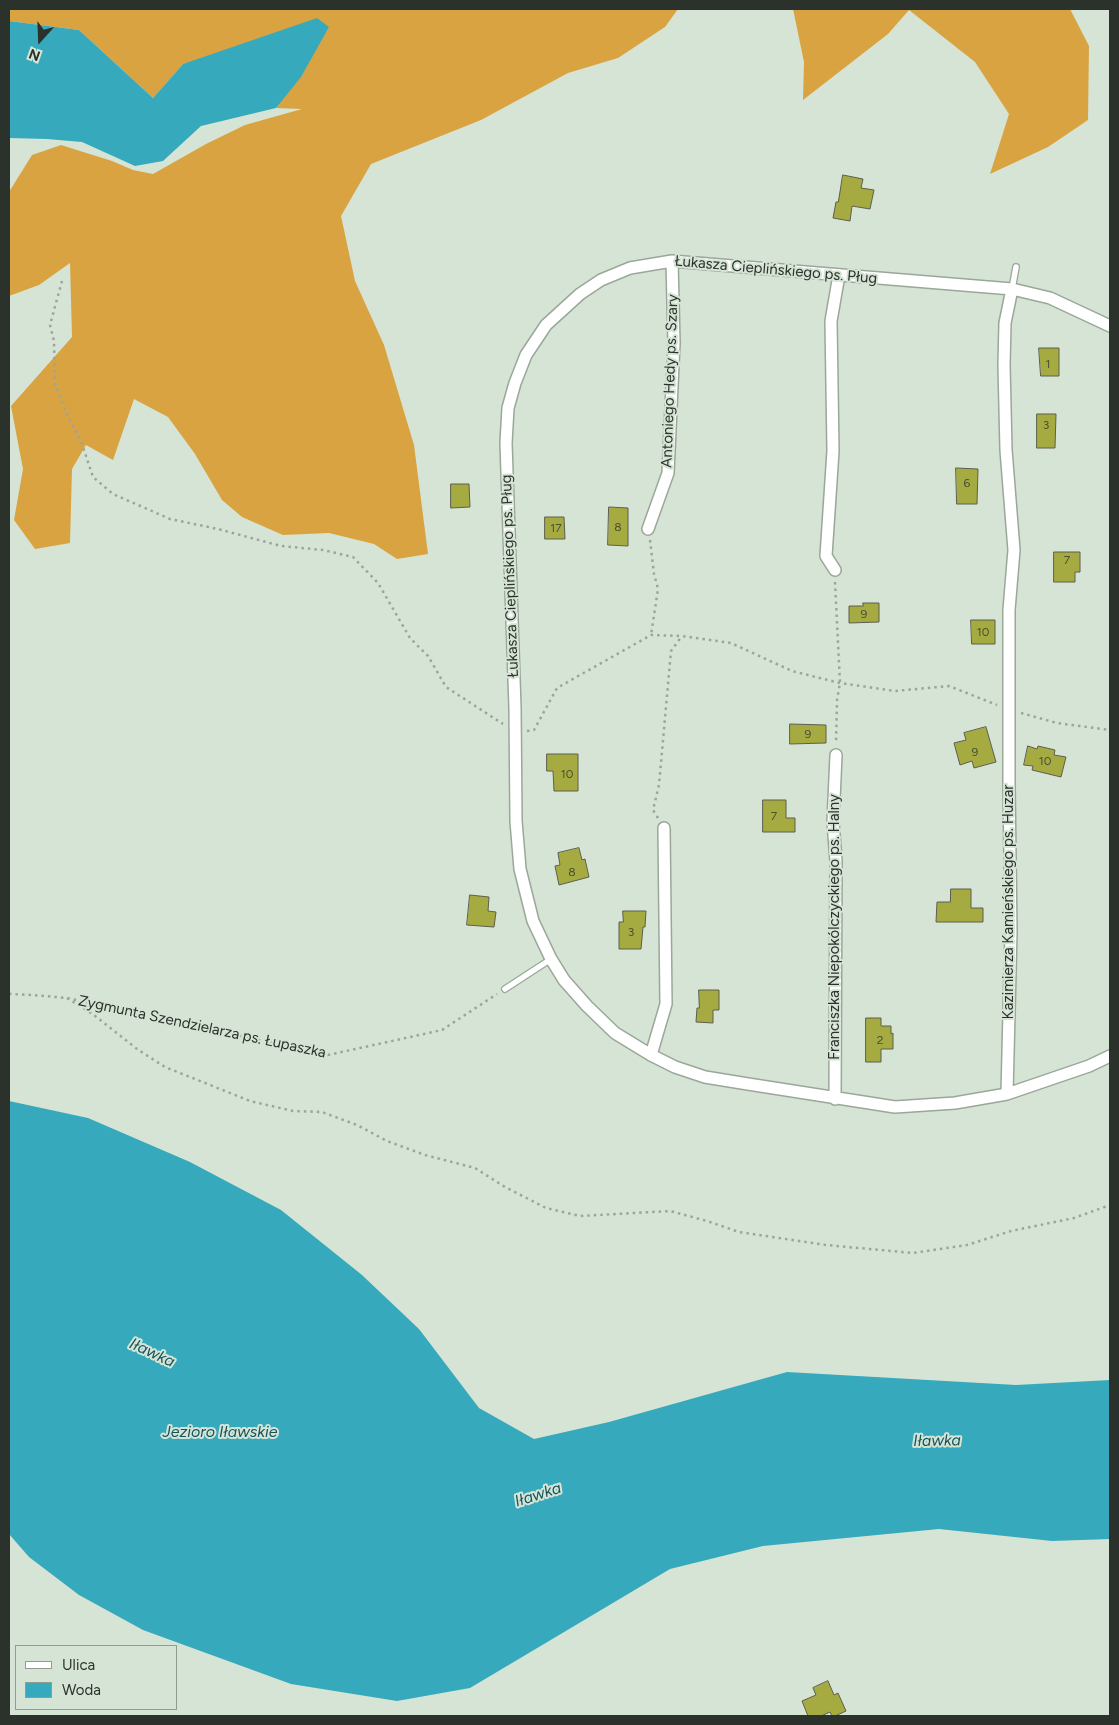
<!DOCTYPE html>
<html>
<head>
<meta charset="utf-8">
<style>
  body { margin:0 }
  #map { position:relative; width:1119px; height:1725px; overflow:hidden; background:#d5e4d5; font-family:Figtree,sans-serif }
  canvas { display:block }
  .frame { position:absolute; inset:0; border:10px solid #2b312b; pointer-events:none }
  .legend { position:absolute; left:15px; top:1645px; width:162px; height:65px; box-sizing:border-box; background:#d5e4d5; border:1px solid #919c91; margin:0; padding:6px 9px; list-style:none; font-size:15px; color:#2b312b }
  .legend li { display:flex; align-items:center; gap:10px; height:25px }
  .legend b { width:25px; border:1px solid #919c91 }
  .north { position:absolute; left:15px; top:15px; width:50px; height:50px; -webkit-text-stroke:4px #d5e4d5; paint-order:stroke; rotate:200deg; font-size:14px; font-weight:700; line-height:20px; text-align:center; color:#2b312b }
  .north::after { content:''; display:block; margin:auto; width:18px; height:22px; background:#2b312b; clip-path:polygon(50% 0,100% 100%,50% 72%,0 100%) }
</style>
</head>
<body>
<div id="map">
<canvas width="1119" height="1725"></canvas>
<div class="frame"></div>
<ul class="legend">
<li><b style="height:6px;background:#fff"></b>Ulica</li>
<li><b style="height:14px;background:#37a9bc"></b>Woda</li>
</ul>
<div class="north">N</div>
</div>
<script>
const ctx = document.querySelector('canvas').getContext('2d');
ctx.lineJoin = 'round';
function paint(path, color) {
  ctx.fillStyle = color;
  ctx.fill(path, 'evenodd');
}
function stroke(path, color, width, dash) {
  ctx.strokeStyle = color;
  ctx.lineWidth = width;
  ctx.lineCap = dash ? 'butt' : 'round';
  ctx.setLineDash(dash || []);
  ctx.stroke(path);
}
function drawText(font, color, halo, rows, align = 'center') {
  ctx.font = font + ' Figtree,sans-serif';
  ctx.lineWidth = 4;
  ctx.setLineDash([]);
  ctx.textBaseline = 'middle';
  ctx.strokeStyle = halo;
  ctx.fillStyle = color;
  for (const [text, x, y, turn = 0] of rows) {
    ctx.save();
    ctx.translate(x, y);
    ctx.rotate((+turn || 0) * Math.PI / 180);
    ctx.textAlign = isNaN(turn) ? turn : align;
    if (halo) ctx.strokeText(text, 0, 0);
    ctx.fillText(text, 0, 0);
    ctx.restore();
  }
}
paint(new Path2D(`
  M9 9H678L665 27 618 58 568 73 481 120 371 164 341 216 355 281 384 345 414 445 428 554 397 559 374 544 329 533 283 535 242 517 222 500 195 454 168 417 134 399 113 460 86 445 72 469 70 543 35 549 14 520 23 469 11 406 72 337 70 263 39 285 9 296V192L32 155 61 145 112 161 133 170 153 174 206 144 245 125 302 109 276 108 329 27 183 64 153 98 79 30 9 21Z
  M793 9H1070L1089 46 1088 120 1048 147 990 174 1009 114 975 62 909 10 888 34 803 100 804 62Z`), '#d9a342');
paint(new Path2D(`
  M317 18 329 27 301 77 276 108 201 126 163 161 135 166 82 142 47 139 9 138V21L79 30 153 98 183 64Z
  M9 1101 88 1118 190 1162 281 1210 362 1275 419 1329 479 1408 534 1439 609 1422 787 1372 1016 1385 1110 1380V1539L1052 1541 939 1529 763 1546 670 1569 470 1688 397 1701 291 1684 143 1630 79 1595 29 1557 9 1534Z`), '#37a9bc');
const building = new Path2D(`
  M843 175 863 179 861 188 874 190 870 209 852 206 850 221 833 218 836 202H838Z
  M1039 348H1059V376H1041Z
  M1037 414H1056L1055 448H1037Z
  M956 468 978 469 977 504H957Z
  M451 484H469L470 507 451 508Z
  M609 507 628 508V546L608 545Z
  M545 517H564L565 539H545Z
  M1054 552H1080V572H1075V582H1054Z
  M863 603H879V622L849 623V606H863Z
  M971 620H995V644H972Z
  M790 724 826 725V743L790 744Z
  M986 727 996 762 974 768 972 761 960 765 954 743 966 740 964 733Z
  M1028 746 1037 749 1038 746 1055 750 1054 755 1066 757 1061 777 1032 770 1033 766 1024 765Z
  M547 754H578V791H554L553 771H547Z
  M763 800H786V818H795V832H763Z
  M579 848 582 860 585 859 589 877 559 885 555 866 560 865 558 853Z
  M951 889H971V908H983V922H936L937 902H950Z
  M470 895 489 897 488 911 496 912 494 927 467 925Z
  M623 911H646L645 927H643L641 949H619V922H623Z
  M699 990H719V1010H713V1023L696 1022 697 1008H699Z
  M866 1018H881V1026H891V1034L893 1033V1049H881V1062H866Z
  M828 1681 834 1695 838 1693 846 1711 835 1716H832L830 1712 821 1716H808L802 1701 816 1695 813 1688Z`);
paint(building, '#a5ab41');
stroke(building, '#5d5e4e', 1);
const lane = new Path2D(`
  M1012 289 1016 267
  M505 989 551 959`);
const street = new Path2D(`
  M1110 326 1050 298 1012 289 672 261 630 268 601 280 580 294 546 325 526 355 515 383 508 408 506 443 515 708 516 821 520 869 533 921 551 959 564 980 587 1006 615 1033 651 1055 675 1067 705 1077 748 1084 895 1107 955 1103 1007 1094 1089 1066 1110 1056
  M648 529 668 473 674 343 672 261
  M835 570 826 556 833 451 831 321 839 275
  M651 1055 666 1004 664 828
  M1007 1094 1011 931 1009 785V610L1014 550 1006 450 1004 365 1005 323 1012 289
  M835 1099 836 861 833 822 836 755`);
stroke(lane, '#9aa799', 8);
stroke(street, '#9aa799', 14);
stroke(new Path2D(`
  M62 281 50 325 54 341 55 383 68 417 81 441 93 477 113 494 170 519 218 529 281 546 323 550 353 557 378 583 410 638 428 656 446 687 503 724
  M650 540 654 574 658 589 651 635
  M835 582 840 683 837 700 836 743
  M1021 713 1057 723 1110 730
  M527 731 534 730 557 688 651 635 682 636 731 643 792 671 840 683 895 691 949 686 997 705
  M658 818 653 810 659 785 671 651 682 636
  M9 994 33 995 67 998 328 1055 442 1030 497 994
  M67 998 94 1015 137 1049 165 1067 250 1101 293 1111 322 1112 357 1125 387 1141 425 1155 475 1168 505 1187 546 1208 580 1216 670 1211 707 1221 739 1232 826 1245 913 1253 967 1245 1011 1231 1074 1218 1110 1205`), '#9aa69a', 2.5, [2.5, 4]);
stroke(lane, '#fff', 5.5);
stroke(street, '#fff', 11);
drawText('12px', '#4a5030', null, [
  ["1",1048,364],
  ["3",1046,425],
  ["6",967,483],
  ["8",618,527],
  ["17",556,528],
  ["7",1067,560],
  ["9",864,614],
  ["10",983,632],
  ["9",808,734],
  ["9",975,752],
  ["10",1045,761],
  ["10",567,774],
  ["7",774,816],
  ["8",572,872],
  ["3",631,932],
  ["2",880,1040]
]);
drawText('15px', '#2b312b', '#d5e4d5', [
  ["Łukasza Cieplińskiego ps. Pług",776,270,5],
  ["Antoniego Hedy ps. Szary",670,381,-88],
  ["Łukasza Cieplińskiego ps. Pług",510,576,-92],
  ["Kazimierza Kamieńskiego ps. Huzar",1009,902,-90],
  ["Franciszka Niepokólczyckiego ps. Halny",835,927,-90],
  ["Zygmunta Szendzielarza ps. Łupaszka",202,1027,12]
]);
drawText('italic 16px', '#14535d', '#d5e4d5', [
  ["Iławka",152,1353,25],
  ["Jezioro Iławskie",220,1432],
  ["Iławka",937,1441,-1],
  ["Iławka",538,1495,-18]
]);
</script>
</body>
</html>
